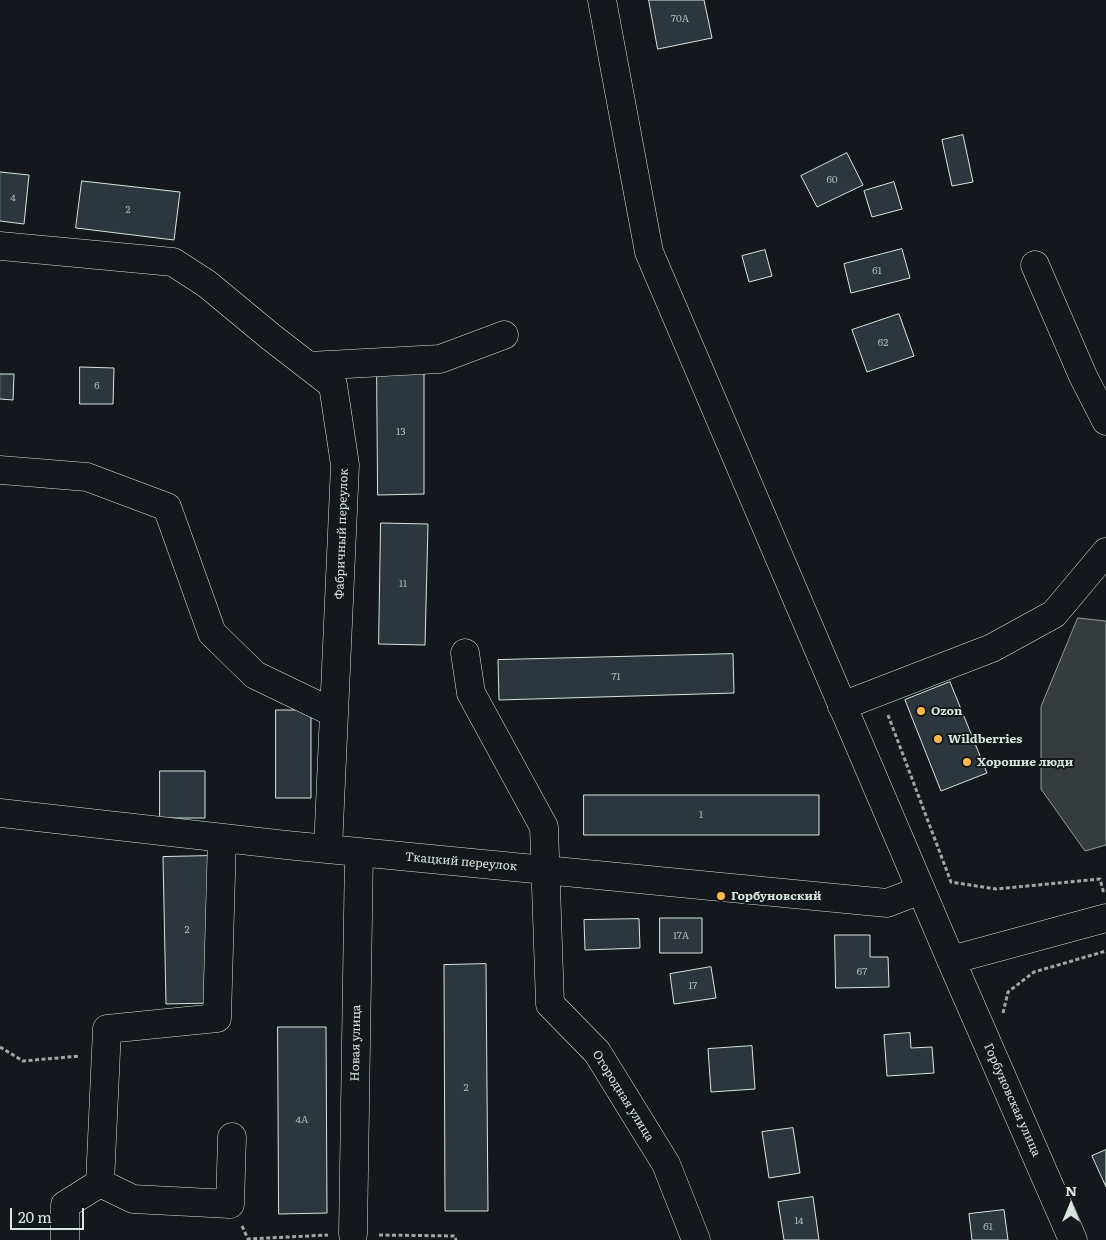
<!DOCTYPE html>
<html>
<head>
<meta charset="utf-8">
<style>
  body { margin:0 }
  #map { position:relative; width:1106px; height:1240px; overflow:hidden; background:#14181c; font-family:Literata,serif }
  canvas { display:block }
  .north { position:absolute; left:1046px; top:1180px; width:50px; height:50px; -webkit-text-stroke:4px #14181c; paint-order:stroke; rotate:0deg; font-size:14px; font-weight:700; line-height:20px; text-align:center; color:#d8e6dc }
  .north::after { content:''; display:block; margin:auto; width:18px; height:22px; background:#d8e6dc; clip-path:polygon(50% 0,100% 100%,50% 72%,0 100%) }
  .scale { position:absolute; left:10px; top:1208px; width:74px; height:22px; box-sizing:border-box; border:2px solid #d8e6dc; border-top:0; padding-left:6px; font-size:15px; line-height:18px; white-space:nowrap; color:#d8e6dc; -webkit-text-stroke:4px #14181c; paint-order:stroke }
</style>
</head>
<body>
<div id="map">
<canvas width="1106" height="1240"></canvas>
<div class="north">N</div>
<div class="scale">20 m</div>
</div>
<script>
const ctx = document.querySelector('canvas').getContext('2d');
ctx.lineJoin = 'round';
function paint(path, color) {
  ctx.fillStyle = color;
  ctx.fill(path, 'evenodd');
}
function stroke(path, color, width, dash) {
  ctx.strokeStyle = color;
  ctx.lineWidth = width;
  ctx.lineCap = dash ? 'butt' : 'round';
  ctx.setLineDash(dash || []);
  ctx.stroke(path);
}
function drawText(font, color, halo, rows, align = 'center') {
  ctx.font = font + ' Literata,serif';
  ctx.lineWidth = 4;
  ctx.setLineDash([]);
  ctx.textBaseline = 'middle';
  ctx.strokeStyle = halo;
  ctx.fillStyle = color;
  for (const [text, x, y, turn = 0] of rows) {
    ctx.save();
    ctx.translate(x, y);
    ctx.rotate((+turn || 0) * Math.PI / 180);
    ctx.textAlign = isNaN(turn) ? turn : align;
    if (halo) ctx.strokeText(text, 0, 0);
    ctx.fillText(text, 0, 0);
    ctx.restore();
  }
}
const water = new Path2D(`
  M1078 618 1106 621V845L1085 851 1041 789V707Z`);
paint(water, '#363b3e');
stroke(water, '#939e99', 1);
const building = new Path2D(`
  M649 0H704L712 38 658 49Z
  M963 135 973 182 952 186 942 140Z
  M847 153 863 185 817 207 801 176Z
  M0 172 29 175 24 224 0 221Z
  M82 181 180 192 174 240 76 228Z
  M894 182 902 209 872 217 864 191Z
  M902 249 910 278 851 293 844 264Z
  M765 250 772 276 749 282 742 256Z
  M899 314 914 356 867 372 852 330Z
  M80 367 114 368 113 404H80Z
  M377 370H424V494L378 495Z
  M0 374H14L13 400 0 399Z
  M381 523 428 524 425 645 379 644Z
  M733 654 734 693 499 700 498 660Z
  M950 682 987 773 941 791 905 700Z
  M276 710H311V798H276Z
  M160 771H205V818H160Z
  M584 795H819V835H584Z
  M208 856 212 1003 166 1004 163 857Z
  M660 918H702V953H660Z
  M639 919 640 948 585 950 584 920Z
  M835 935H870V957H888L889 987 836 988Z
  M486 964 488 1211H445L444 965Z
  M711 967 716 998 674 1004 670 974Z
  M278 1027H326L327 1213 279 1214Z
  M910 1033 911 1048 932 1047 934 1073 887 1076 884 1035Z
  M752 1046 755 1089 711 1092 708 1049Z
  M793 1128 800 1173 769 1178 762 1132Z
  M1106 1150V1187L1092 1156Z
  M813 1197 819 1240H784L778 1202Z
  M1004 1210 1008 1240H972L969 1214Z`);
paint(building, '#2c363c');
stroke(building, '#d8e6dc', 1);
const minor = new Path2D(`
  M0 246 173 262 207 284 271 337 333 385 345 465 328 849
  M1035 265 1083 376 1106 421
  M309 366 440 359 504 335
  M0 470 87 477 167 507 212 633 255 675 334 713
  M465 653 471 693 544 827 550 1004 597 1052 666 1164 696 1240
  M842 706 992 648 1054 614 1106 552
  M0 813 286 845 887 903 921 890
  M100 1183 133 1199 230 1204 232 1137
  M353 1234 359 852
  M65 1240V1205L100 1183 107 1029 217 1018 222 838`);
const major = new Path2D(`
  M602 0 649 252 951 960 1073 1240
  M951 960 1106 918`);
stroke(minor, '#d8e6dc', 29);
stroke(major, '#d8e6dc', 29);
stroke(new Path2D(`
  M888 715 951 882 996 889 1100 879 1104 894
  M1003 1013 1008 992 1034 972 1106 951
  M0 1047 23 1061 80 1056
  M242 1226 248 1239 328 1235
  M379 1235 455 1236 456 1240`), '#9da8a2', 3, [4, 2.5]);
stroke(minor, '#14181c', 28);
stroke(major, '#14181c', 28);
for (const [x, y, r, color] of [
  [921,711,5,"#ffb74d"],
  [938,739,5,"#ffb74d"],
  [967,762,5,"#ffb74d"],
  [721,896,5,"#ffb74d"]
]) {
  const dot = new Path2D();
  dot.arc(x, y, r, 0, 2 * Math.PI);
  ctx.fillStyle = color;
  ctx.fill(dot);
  stroke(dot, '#14181c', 2);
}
drawText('10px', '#adbab4', null, [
  ["70А",680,19],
  ["60",832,180],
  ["4",13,198],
  ["2",128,210],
  ["61",877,271],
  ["62",883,343],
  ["6",97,386],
  ["13",401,432],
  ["11",403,584],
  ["71",616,677],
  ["1",701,815],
  ["2",187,930],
  ["17А",681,936],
  ["67",862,972],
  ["17",693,986],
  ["2",466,1088],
  ["4А",302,1120],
  ["14",799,1221],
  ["61",988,1227]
]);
drawText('12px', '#d8e6dc', '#14181c', [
  ["Фабричный переулок",342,534,-88],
  ["Ткацкий переулок",461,862,5],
  ["Новая улица",356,1043,-89],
  ["Огородная улица",623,1096,58],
  ["Горбуновская улица",1012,1100,66]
]);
drawText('bold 12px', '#d8e6dc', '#14181c', [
  ["Ozon",931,711],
  ["Wildberries",948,739],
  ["Хорошие люди",977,762],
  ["Горбуновский",731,896]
], 'left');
</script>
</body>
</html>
